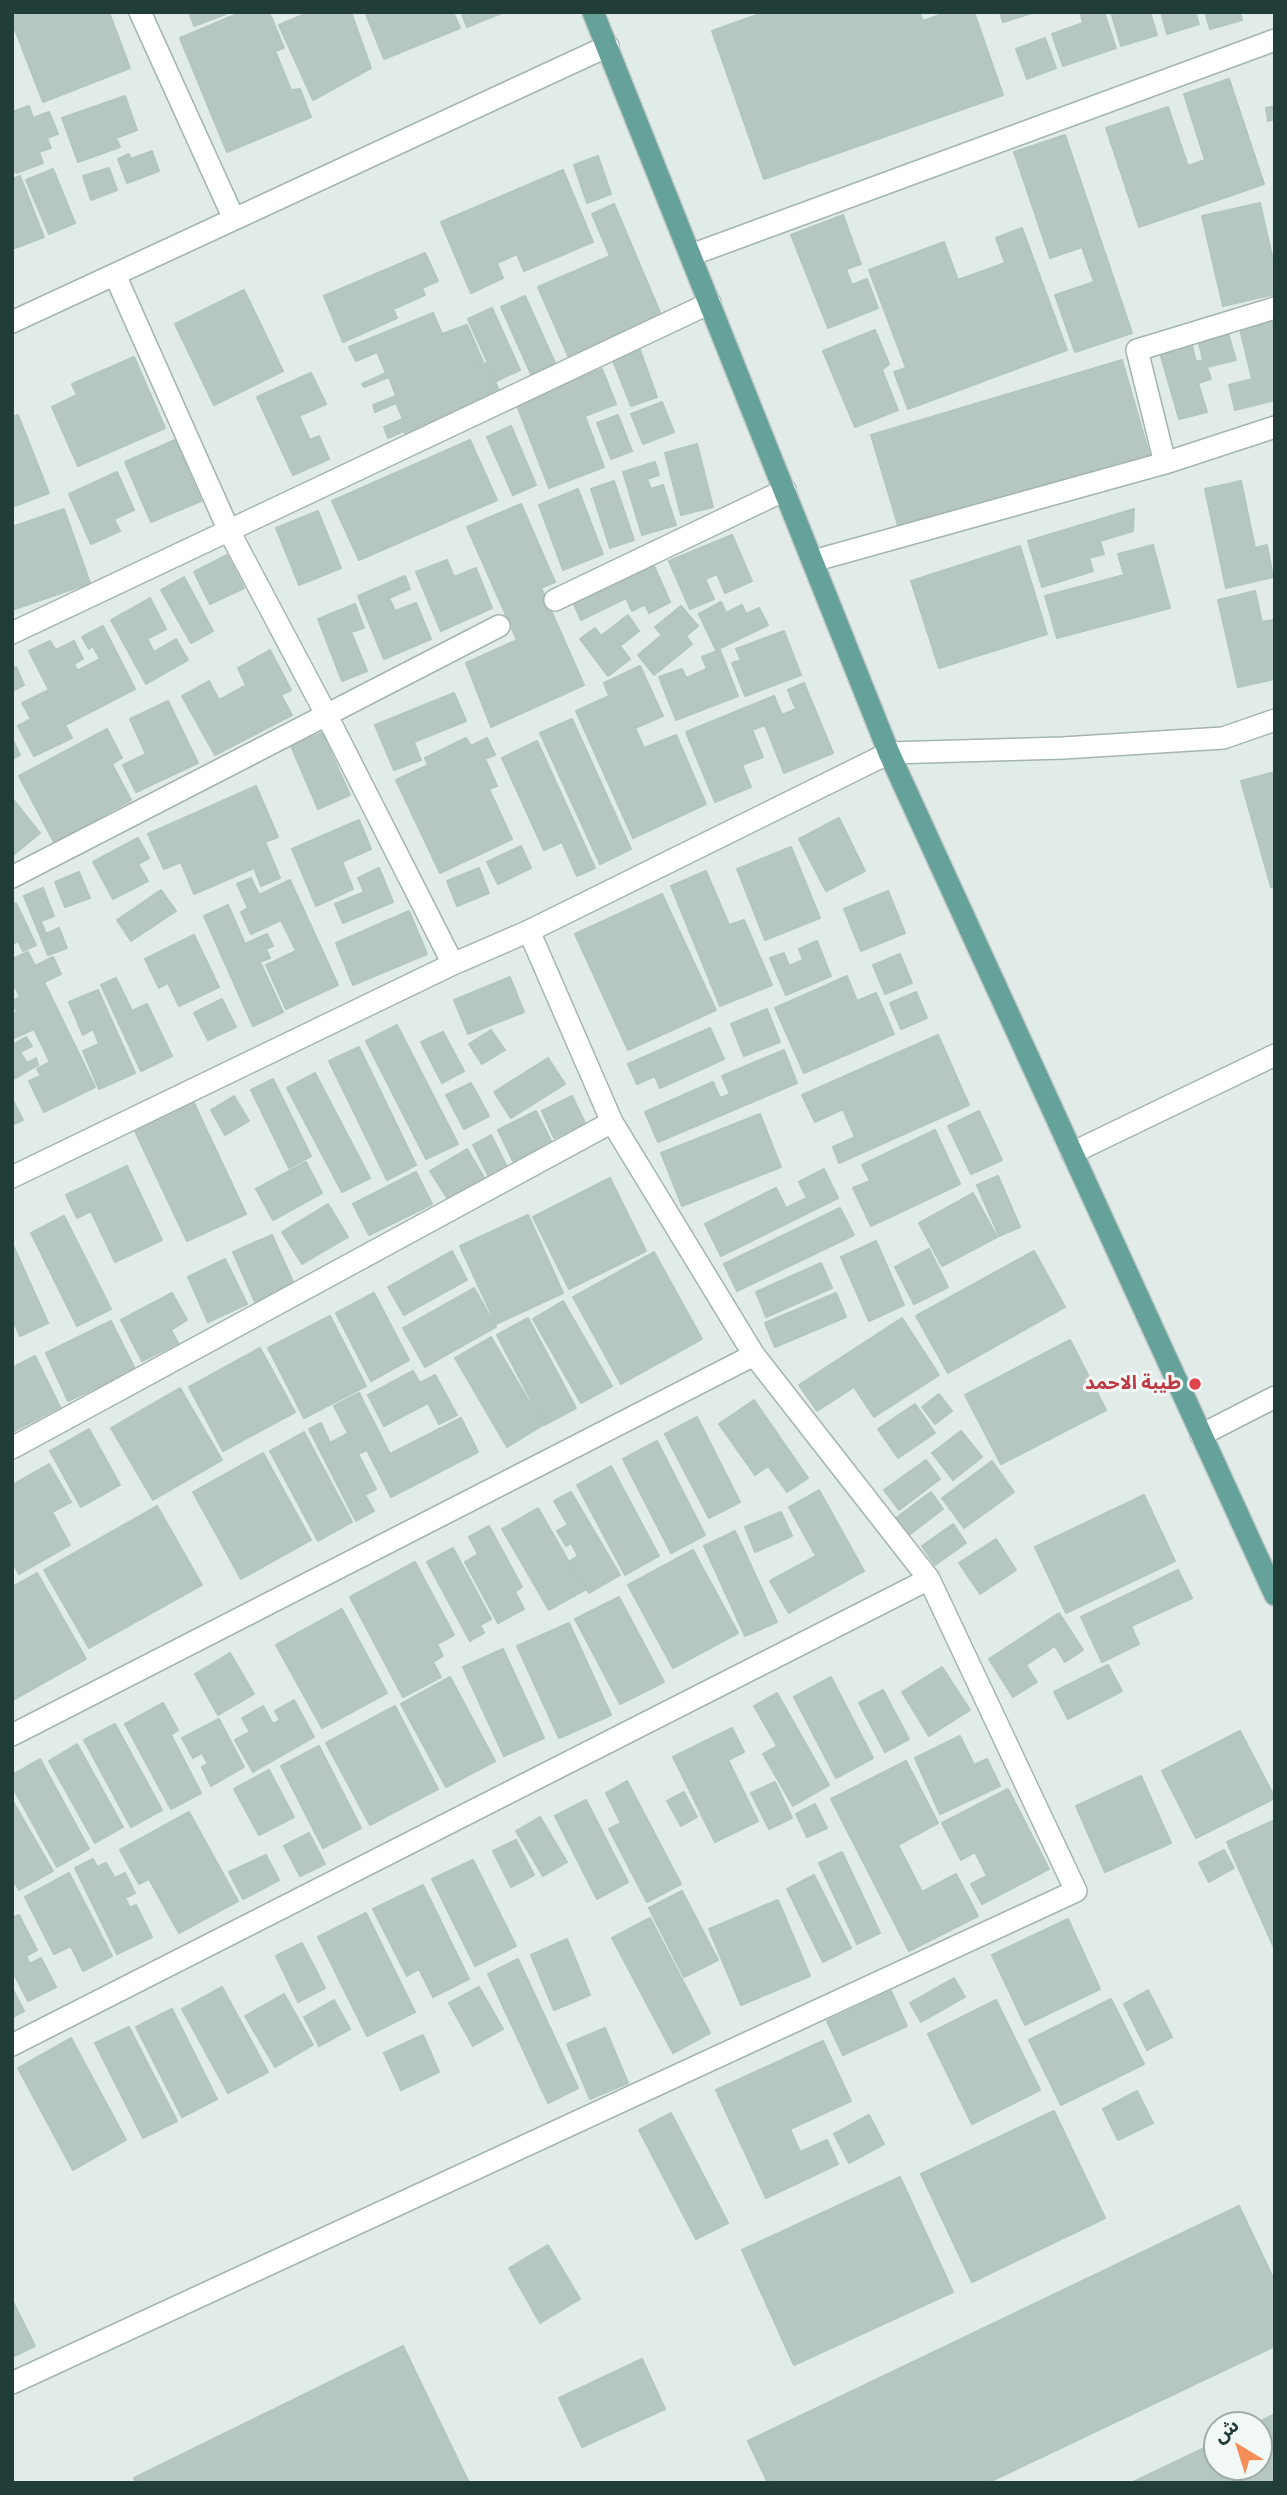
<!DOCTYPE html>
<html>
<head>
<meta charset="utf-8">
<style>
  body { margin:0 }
  #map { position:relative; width:1287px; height:2495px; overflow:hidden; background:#e1ece8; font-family:"DM Sans","Noto Sans Arabic",sans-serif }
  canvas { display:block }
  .frame { position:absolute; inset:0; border:14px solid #213d38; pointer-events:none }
  .north { position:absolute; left:1203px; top:2411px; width:70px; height:70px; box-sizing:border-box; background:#f2f8f6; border:2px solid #9eadaa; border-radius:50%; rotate:322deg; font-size:19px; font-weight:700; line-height:28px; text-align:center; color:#213d38 }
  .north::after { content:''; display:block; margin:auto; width:24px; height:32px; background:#f48d57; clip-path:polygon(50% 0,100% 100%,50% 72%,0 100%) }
</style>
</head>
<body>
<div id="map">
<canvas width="1287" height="2495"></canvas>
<div class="frame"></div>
<div class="north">ش</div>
</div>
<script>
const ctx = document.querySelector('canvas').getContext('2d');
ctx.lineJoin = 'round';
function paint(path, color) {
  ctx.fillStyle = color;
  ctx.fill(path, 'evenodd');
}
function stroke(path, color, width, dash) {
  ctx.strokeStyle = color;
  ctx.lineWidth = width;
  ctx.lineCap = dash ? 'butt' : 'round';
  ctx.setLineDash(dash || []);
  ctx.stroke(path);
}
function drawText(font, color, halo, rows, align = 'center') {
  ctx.font = font + ' "DM Sans","Noto Sans Arabic",sans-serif';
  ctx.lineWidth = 6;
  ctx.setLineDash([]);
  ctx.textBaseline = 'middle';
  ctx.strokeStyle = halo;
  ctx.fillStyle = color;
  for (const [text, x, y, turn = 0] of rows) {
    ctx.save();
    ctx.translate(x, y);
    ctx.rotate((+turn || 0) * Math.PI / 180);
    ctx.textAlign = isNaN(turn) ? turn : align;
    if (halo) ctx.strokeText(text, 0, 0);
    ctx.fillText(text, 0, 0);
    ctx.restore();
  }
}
const building = new Path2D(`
  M12 12H109L130 68 43 102 12 22Z
  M189 12H231L194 26Z
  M242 12H269L284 48 275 51 291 90 300 89 311 117 227 152 180 38Z
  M310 12H351L371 68 313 100 279 25Z
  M365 12H453L460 28 384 59Z
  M461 12H504L467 27Z
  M765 12H919L923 21 948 12H974L1003 95 764 179 712 31Z
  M1000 12H1031L1032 13 1003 22Z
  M1080 12H1104L1116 48 1063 66 1052 34 1083 23Z
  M1111 12H1150L1157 35 1121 46Z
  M1161 12H1195L1199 24 1167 34Z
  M1205 12H1240L1242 20 1210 29Z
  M1045 38 1056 68 1027 79 1016 49Z
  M1229 79 1264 184 1139 227 1106 128 1168 107 1188 166 1205 160 1184 94Z
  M125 96 137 130 116 138 120 147 78 162 62 118Z
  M29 106 33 118 49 112 58 134 47 138 51 148 39 152 43 163 16 173 12 163V112Z
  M1275 106V119L1268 121 1266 108Z
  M1065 135 1132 333 1075 352 1055 295 1094 282 1082 247 1050 258 1014 152Z
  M152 151 159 171 127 183 118 159 129 154 131 159Z
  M598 156 611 194 587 203 574 165Z
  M109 168 117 190 91 200 83 176Z
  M53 169 75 223 49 234 26 180Z
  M563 170 593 242 524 271 517 254 497 263 503 278 471 293 441 222Z
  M20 176 44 237 15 248 12 242V179Z
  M1260 203 1275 269V294L1223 306 1202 216Z
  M614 204 662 317 569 358 538 287 610 256 592 214Z
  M843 215 861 264 846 269 852 285 867 279 878 308 828 328 791 235Z
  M1022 228 1067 350 908 409 894 372 906 368 869 270 944 242 958 280 1005 263 996 238Z
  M425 253 438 281 422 288 425 295 393 309 397 318 343 342 324 296Z
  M244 290 283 371 214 405 175 324Z
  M525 296 555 363 531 374 501 307Z
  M492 308 520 370 496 381 468 319Z
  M433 313 442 334 467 325 483 362 471 367V369L487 363 500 393 409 443 404 431 388 438 384 427 403 419 396 403 375 412 373 405 396 396 389 377 364 387 362 384 386 373 377 352 356 361 349 347Z
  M1275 321V400L1235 410 1229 385 1252 379 1240 329Z
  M875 330 889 364 882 370 898 410 855 427 823 351Z
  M1227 330 1236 360 1207 367 1211 379 1198 383 1207 412 1179 419 1158 346 1190 337 1196 362 1203 360 1198 339Z
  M640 350 657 397 631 406 613 361Z
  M134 357 165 428 78 466 52 407 77 395 72 384Z
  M1122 360 1150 457 900 532 871 435Z
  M602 369 616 404 585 416 604 467 549 488 516 403Z
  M311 373 326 404 299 416 310 440 319 436 329 459 293 475 257 397Z
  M662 402 674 432 643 444 631 414Z
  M18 415 49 493 12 507V417Z
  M618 415 632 451 611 459 597 423Z
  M511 426 536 485 513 495 487 437Z
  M175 440 201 501 151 522 125 462Z
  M470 440 497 500 359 560 332 501Z
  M697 444 713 507 681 515 665 453Z
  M655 462 659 475 647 479 651 489 663 485 676 525 642 535 623 472Z
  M117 472 134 510 114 519 120 531 91 544 69 494Z
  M614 481 634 540 610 548 591 489Z
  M1241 481 1255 548 1267 545 1273 577 1226 588 1205 489Z
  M578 489 603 554 563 570 539 505Z
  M521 504 555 582 541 588 584 685 491 727 466 663 517 640 467 527Z
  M64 509 90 583 12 610V527Z
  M1134 509 1133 531 1100 541 1104 554 1089 558 1093 571 1042 587 1028 541Z
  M318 511 341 568 299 585 276 528Z
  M732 535 752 581 725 593 717 574 705 579 714 599 690 609 669 561Z
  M1153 545 1170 608 1057 638 1045 596 1124 575 1118 554Z
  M1020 546 1047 634 939 668 911 581Z
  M227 555 244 588 210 604 194 572Z
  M447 560 454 577 476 568 492 608 441 631 416 572Z
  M654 566 670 602 649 613 645 604 632 611 626 598 581 620 574 604Z
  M405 576 410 589 389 598 395 611 416 603 431 639 384 659 358 596Z
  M184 577 213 631 191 643 161 590Z
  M1255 591 1262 622 1273 620 1275 629V679L1238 687 1218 600Z
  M150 598 166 629 147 639 154 652 176 639 188 660 146 684 111 620Z
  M721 602 726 613 742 605 746 614 759 608 768 625 716 650 699 614Z
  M355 604 364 628 351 632 367 671 342 681 318 619Z
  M681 606 698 626 686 636 692 644 654 675 638 655 662 635 655 627Z
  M628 615 639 631 620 646 630 659 608 676 580 639 595 628 601 636Z
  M103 626 135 689 65 725 72 738 34 756 18 726 31 719 22 703 49 690 29 651 50 641 56 650 74 641 83 659 74 664 77 671 100 659 93 646 89 649 82 637Z
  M784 631 801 675 745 696 732 663 741 660 736 649Z
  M270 650 291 690 281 695 292 715 215 755 182 696 209 681 219 700 246 685 238 668Z
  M720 650 738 696 676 720 659 677 682 669 686 678 707 669 702 657Z
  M640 666 663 716 635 728 644 748 676 735 706 804 633 838 576 711 609 696 604 683Z
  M16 667 24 685 12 691V669Z
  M804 683 833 753 784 773 765 725 752 730 763 757 742 765 751 787 715 802 686 732 774 696 782 715 796 709 788 690Z
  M454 693 466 721 414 742 421 760 394 770 375 725Z
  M168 701 198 763 136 792 123 765 146 754 130 719Z
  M572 719 631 849 600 864 540 733Z
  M107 729 122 758 112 764 131 800 54 842 19 776Z
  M322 733 350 795 318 809 291 746Z
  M12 738 20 755 12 759Z
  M466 738 471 746 487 738 495 755 485 759 497 786 489 789 512 839 440 873 396 780 428 765 425 758Z
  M537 741 595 868 577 876 562 842 544 850 502 758Z
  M1275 772V886L1271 887 1241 781Z
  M256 786 278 837 265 842 280 878 261 886 254 868 194 894 181 862 164 869 148 834Z
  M12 798 40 833 12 856Z
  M839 818 865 871 826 891 799 839Z
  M359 820 371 849 342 862 353 889 316 906 292 849Z
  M138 838 149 858 138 864 148 881 113 899 93 862Z
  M521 846 531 868 498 884 487 862Z
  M791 847 820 918 765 940 737 869Z
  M379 868 393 902 343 923 335 904 364 892 358 878Z
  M479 868 489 893 457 906 447 881Z
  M706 871 729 925 744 920 772 985 720 1006 671 886Z
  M79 872 90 898 65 907 55 882Z
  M251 878 259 895 290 880 338 985 286 1009 266 965 296 951 281 920 251 934 241 912 248 908 237 884Z
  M43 888 54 916 41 921 46 934 59 928 67 948 48 955 24 896Z
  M161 890 176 911 131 941 117 920Z
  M888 891 905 933 861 951 844 909Z
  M662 894 716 1010 628 1050 575 934Z
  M16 903 36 945 23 951 18 941 12 944V905Z
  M228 905 245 944 267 934 273 946 266 949 270 958 260 962 283 1012 253 1026 204 916Z
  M409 911 427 954 353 985 336 943Z
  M194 935 219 987 179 1006 168 983 159 988 145 959Z
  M817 941 831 976 786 995 770 958 784 953 789 966 803 960 799 949Z
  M28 952 35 966 53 957 61 974 44 982 95 1087 44 1112 29 1081 41 1076 37 1069 50 1062 34 1029 12 1039V1014L17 1012 12 1001 20 997 12 981V959Z
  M900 954 912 983 885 994 873 965Z
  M847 976 857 1001 876 993 894 1034 804 1073 775 1008Z
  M510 977 524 1012 468 1034 454 1000Z
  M116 978 132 1011 147 1004 172 1056 141 1071 101 985Z
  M98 990 135 1073 99 1089 83 1051 99 1044 93 1029 83 1035 69 1002Z
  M916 992 927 1018 901 1029 890 1003Z
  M222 999 236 1027 208 1040 194 1013Z
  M767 1009 780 1042 744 1056 731 1024Z
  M397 1025 458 1144 426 1159 366 1041Z
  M710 1028 724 1059 660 1088 655 1076 637 1084 628 1064Z
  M491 1030 505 1050 482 1064 469 1044Z
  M443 1032 464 1071 442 1083 421 1042Z
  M938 1035 969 1105 839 1163 833 1147 855 1137 843 1109 815 1122 802 1095Z
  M26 1037 32 1046 20 1052 27 1063 36 1058 38 1065 14 1079 12 1045Z
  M359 1047 416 1165 387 1180 329 1061Z
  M784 1050 797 1083 658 1142 645 1112 713 1082 720 1098 730 1094 722 1076Z
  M548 1058 565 1084 511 1118 494 1092Z
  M315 1073 370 1178 342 1192 287 1088Z
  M273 1079 311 1156 289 1168 251 1090Z
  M471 1083 489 1116 464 1129 446 1095Z
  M234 1096 249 1121 225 1135 211 1110Z
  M572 1096 585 1123 554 1138 542 1111Z
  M12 1099 23 1120 12 1125Z
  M193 1101 246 1214 187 1241 134 1129Z
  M536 1111 551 1141 513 1161 498 1130Z
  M979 1111 1002 1160 971 1174 948 1126Z
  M760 1114 781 1167 682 1206 661 1153Z
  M935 1130 960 1184 871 1226 853 1188 870 1181 862 1165Z
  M491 1135 507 1167 488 1175 473 1145Z
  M467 1149 485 1179 449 1201 430 1171Z
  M306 1162 322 1193 273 1220 256 1189Z
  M127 1166 162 1240 115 1262 91 1211 77 1218 66 1195Z
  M824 1169 838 1198 721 1256 705 1224 776 1188 786 1208 807 1198 799 1182Z
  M416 1172 432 1204 369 1235 353 1204Z
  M998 1176 1020 1227 999 1236 977 1185Z
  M610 1178 646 1251 569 1289 533 1217Z
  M973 1193 997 1237 942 1266 919 1223Z
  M328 1204 348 1237 302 1264 282 1232Z
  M840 1208 854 1235 737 1291 724 1264Z
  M528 1215 563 1293 496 1324 460 1246Z
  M64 1216 111 1309 77 1326 31 1233Z
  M272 1235 294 1284 255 1302 233 1252Z
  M876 1241 904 1305 869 1321 841 1257Z
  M12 1243 48 1323 20 1336 12 1318Z
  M929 1249 948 1287 914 1304 895 1267Z
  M452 1251 467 1280 404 1315 388 1287Z
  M1034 1251 1065 1307 948 1373 916 1316Z
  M654 1252 702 1339 621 1384 573 1297Z
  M225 1259 247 1304 208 1322 188 1277Z
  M821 1263 832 1288 766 1317 756 1292Z
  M474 1288 496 1327 425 1367 403 1328Z
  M172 1293 187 1320 171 1330 178 1343 142 1361 121 1320Z
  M374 1293 409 1360 371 1381 336 1313Z
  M836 1293 846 1317 775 1347 765 1323Z
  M563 1301 612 1386 581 1403 533 1319Z
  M330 1316 366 1386 304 1418 268 1348Z
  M528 1318 576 1408 544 1425 497 1335Z
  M902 1318 939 1375 874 1417 854 1387 817 1411 799 1385Z
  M111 1321 135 1369 68 1401 46 1353Z
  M491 1337 543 1425 507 1447 455 1358Z
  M1070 1340 1106 1410 1001 1464 965 1395Z
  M260 1348 295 1412 223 1451 189 1387Z
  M35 1356 60 1407 12 1432V1368Z
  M413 1371 420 1383 435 1375 457 1415 439 1424 428 1403 384 1426 368 1395Z
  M180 1388 222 1460 153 1500 111 1428Z
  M359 1393 390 1454 461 1418 478 1452 391 1497 367 1450 358 1454 376 1489 365 1495 374 1511 356 1521 309 1429 321 1423 330 1443 348 1433 334 1406Z
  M939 1394 952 1411 935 1424 922 1407Z
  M754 1400 808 1478 787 1492 768 1466 755 1475 719 1424Z
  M915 1404 935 1433 898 1458 878 1429Z
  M697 1417 740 1502 709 1518 665 1434Z
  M89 1429 120 1485 81 1507 50 1451Z
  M961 1431 982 1457 953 1480 932 1453Z
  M304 1432 352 1522 318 1541 270 1451Z
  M657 1441 705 1535 671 1553 623 1459Z
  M263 1453 311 1540 241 1579 193 1492Z
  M926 1460 940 1479 899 1510 884 1490Z
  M992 1461 1014 1492 964 1528 942 1498Z
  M49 1464 71 1502 52 1512 70 1545 19 1574 12 1561V1485Z
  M611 1466 659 1556 625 1575 577 1485Z
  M819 1490 864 1571 789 1613 770 1581 816 1556 789 1507Z
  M571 1492 620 1575 589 1593 570 1561 578 1556 571 1543 566 1546 557 1531 568 1525 554 1501Z
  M931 1492 943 1509 909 1535 896 1518Z
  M1144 1495 1175 1561 1066 1613 1035 1547Z
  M157 1506 202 1585 89 1648 44 1570Z
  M538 1508 585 1590 549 1610 502 1529Z
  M781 1512 792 1536 755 1552 745 1527Z
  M953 1524 966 1543 935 1565 922 1546Z
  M489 1526 522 1587 515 1592 524 1609 498 1623 465 1562 478 1554 469 1537Z
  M735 1531 777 1622 745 1636 704 1546Z
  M996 1539 1016 1570 980 1594 959 1563Z
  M453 1548 491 1619 480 1625 484 1633 470 1641 427 1562Z
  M693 1550 738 1633 673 1668 628 1585Z
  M415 1562 454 1635 437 1644 443 1656 433 1662 441 1677 403 1697 350 1597Z
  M1178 1570 1192 1598 1131 1626 1139 1644 1102 1662 1081 1617Z
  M37 1573 86 1659 15 1699 12 1694V1587Z
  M619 1597 664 1682 620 1704 575 1619Z
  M342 1609 387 1693 322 1728 276 1645Z
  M1059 1613 1083 1650 1065 1662 1055 1646 1026 1665 1037 1682 1013 1697 989 1659Z
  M569 1623 611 1715 559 1738 517 1646Z
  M503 1649 544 1738 504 1756 463 1667Z
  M230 1653 254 1694 218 1715 195 1674Z
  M1108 1665 1122 1691 1068 1719 1054 1692Z
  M942 1667 970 1710 929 1736 902 1692Z
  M450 1677 495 1761 446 1787 401 1704Z
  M831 1677 873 1758 836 1778 794 1697Z
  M883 1690 909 1739 885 1752 859 1703Z
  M777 1693 829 1785 793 1806 763 1754 777 1746 754 1706Z
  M294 1700 314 1737 253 1772 235 1740 250 1732 242 1718 263 1706 273 1724 280 1720 275 1711Z
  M163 1703 178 1730 171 1735 201 1793 171 1809 125 1724Z
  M395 1706 438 1789 370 1825 326 1743Z
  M219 1719 244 1767 211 1786 202 1767 208 1764 202 1753 193 1758 182 1738Z
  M115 1724 162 1810 131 1827 84 1740Z
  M732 1728 744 1752 728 1760 758 1821 715 1842 673 1757Z
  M1240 1731 1275 1798 1196 1838 1162 1771Z
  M960 1736 974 1765 987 1759 1000 1786 940 1814 915 1758Z
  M77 1744 123 1827 95 1843 49 1761Z
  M319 1746 361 1828 323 1848 281 1766Z
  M40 1759 89 1849 57 1867 12 1786V1775Z
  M906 1761 938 1823 898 1845 922 1892 956 1874 978 1916 909 1951 831 1799Z
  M269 1770 294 1817 259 1835 234 1789Z
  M1141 1776 1171 1843 1105 1872 1076 1806Z
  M627 1781 681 1884 647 1902 609 1829 621 1823 606 1793Z
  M775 1782 792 1818 769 1829 751 1793Z
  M1008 1789 1049 1869 982 1904 971 1884 987 1876 975 1852 961 1860 942 1823Z
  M684 1792 697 1817 681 1826 667 1801Z
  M12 1800 53 1871 19 1890 12 1878Z
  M586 1800 628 1882 597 1899 555 1816Z
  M815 1804 827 1828 807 1837 796 1814Z
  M189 1812 238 1901 179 1933 149 1879 139 1884 120 1850Z
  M540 1817 567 1862 543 1876 516 1831Z
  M1275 1820V1950L1227 1842Z
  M309 1833 325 1864 300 1876 284 1846Z
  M516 1840 534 1875 511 1887 493 1851Z
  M1224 1850 1234 1868 1209 1882 1199 1863Z
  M842 1852 880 1933 857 1944 819 1863Z
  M266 1855 279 1880 243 1899 229 1872Z
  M93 1859 97 1867 106 1863 115 1878 125 1873 135 1893 125 1898 130 1908 136 1905 152 1937 117 1954 75 1868Z
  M473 1860 516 1946 475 1966 432 1879Z
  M69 1873 112 1956 83 1971 71 1946 54 1954 25 1897Z
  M814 1875 851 1948 823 1962 787 1889Z
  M423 1885 469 1979 433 1997 419 1969 407 1976 373 1909Z
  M682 1891 718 1960 684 1977 649 1908Z
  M778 1900 810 1976 741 2005 709 1929Z
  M366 1913 415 2012 367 2036 318 1937Z
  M19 1915 37 1950 26 1956 30 1964 41 1958 56 1987 28 2001 12 1970V1918Z
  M650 1918 710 2033 673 2053 612 1938Z
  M1068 1919 1100 1989 1025 2025 992 1955Z
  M567 1939 590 1995 554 2010 531 1955Z
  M302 1943 325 1988 298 2002 276 1956Z
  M518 1959 578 2088 548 2103 488 1974Z
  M954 1978 965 1997 921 2022 910 2003Z
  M222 1987 268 2072 228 2093 182 2009Z
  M479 1987 503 2029 473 2046 449 2003Z
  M12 1988 24 2011 12 2018Z
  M1148 1990 1172 2037 1147 2050 1124 2004Z
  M891 1991 907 2026 843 2055 827 2021Z
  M284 1994 313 2045 275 2067 245 2016Z
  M1111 1999 1144 2064 1061 2105 1029 2040Z
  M334 2000 350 2029 319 2046 304 2017Z
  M996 2000 1040 2090 972 2124 928 2034Z
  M172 2009 217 2099 182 2117 136 2027Z
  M129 2027 177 2121 143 2138 95 2043Z
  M605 2028 628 2083 590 2099 567 2044Z
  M423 2035 439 2072 401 2090 384 2053Z
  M71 2038 126 2140 73 2170 18 2068Z
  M823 2041 851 2101 790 2129 800 2152 827 2140 838 2164 766 2198 716 2090Z
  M1137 2091 1153 2123 1118 2140 1103 2109Z
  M1054 2111 1105 2218 972 2282 921 2174Z
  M671 2113 728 2223 696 2239 639 2130Z
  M869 2115 884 2144 849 2163 834 2134Z
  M900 2177 953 2292 794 2365 742 2250Z
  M1239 2206 1275 2282V2346L987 2483H768L748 2441Z
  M548 2245 580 2299 540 2323 509 2268Z
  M12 2300 35 2346 12 2357Z
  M403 2346 469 2483H136L134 2478Z
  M642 2359 665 2409 582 2447 559 2398Z
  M1275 2414V2483H1131L1217 2442V2467H1259V2425H1253Z`);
paint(building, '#b6c7c1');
stroke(building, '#b3c6c0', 2);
const minor = new Path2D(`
  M140 12 234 219
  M691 255 1275 40
  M115 275 229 531 326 714 453 964
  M12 322 608 46
  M1165 463 1137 350 1275 308
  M813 561 1165 463 1275 427
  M555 600 785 490
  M12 633 710 303
  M12 877 499 626
  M1072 1153 1275 1055
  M12 1177 453 964 529 931 889 753 1063 748 1223 738 1275 720
  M1201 1435 1275 1397
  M12 1448 612 1122
  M12 1735 754 1355
  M12 2045 929 1579
  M12 2383 1076 1891 929 1579 754 1355 612 1122 529 931`);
const major = new Path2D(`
  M593 12 889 753 1275 1595`);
stroke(minor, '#a4b4b0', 24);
stroke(major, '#c1c9c7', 24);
stroke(minor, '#fff', 21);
stroke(major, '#65a299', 21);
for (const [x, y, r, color] of [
  [1195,1384,7,"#e0444e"]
]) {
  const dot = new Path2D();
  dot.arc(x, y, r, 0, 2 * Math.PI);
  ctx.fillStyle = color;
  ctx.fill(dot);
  stroke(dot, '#f2f8f6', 2.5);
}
drawText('bold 19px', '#be3a42', '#f2f8f6', [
  ["طيبة الاحمد",1181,1384]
], 'right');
</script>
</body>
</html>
